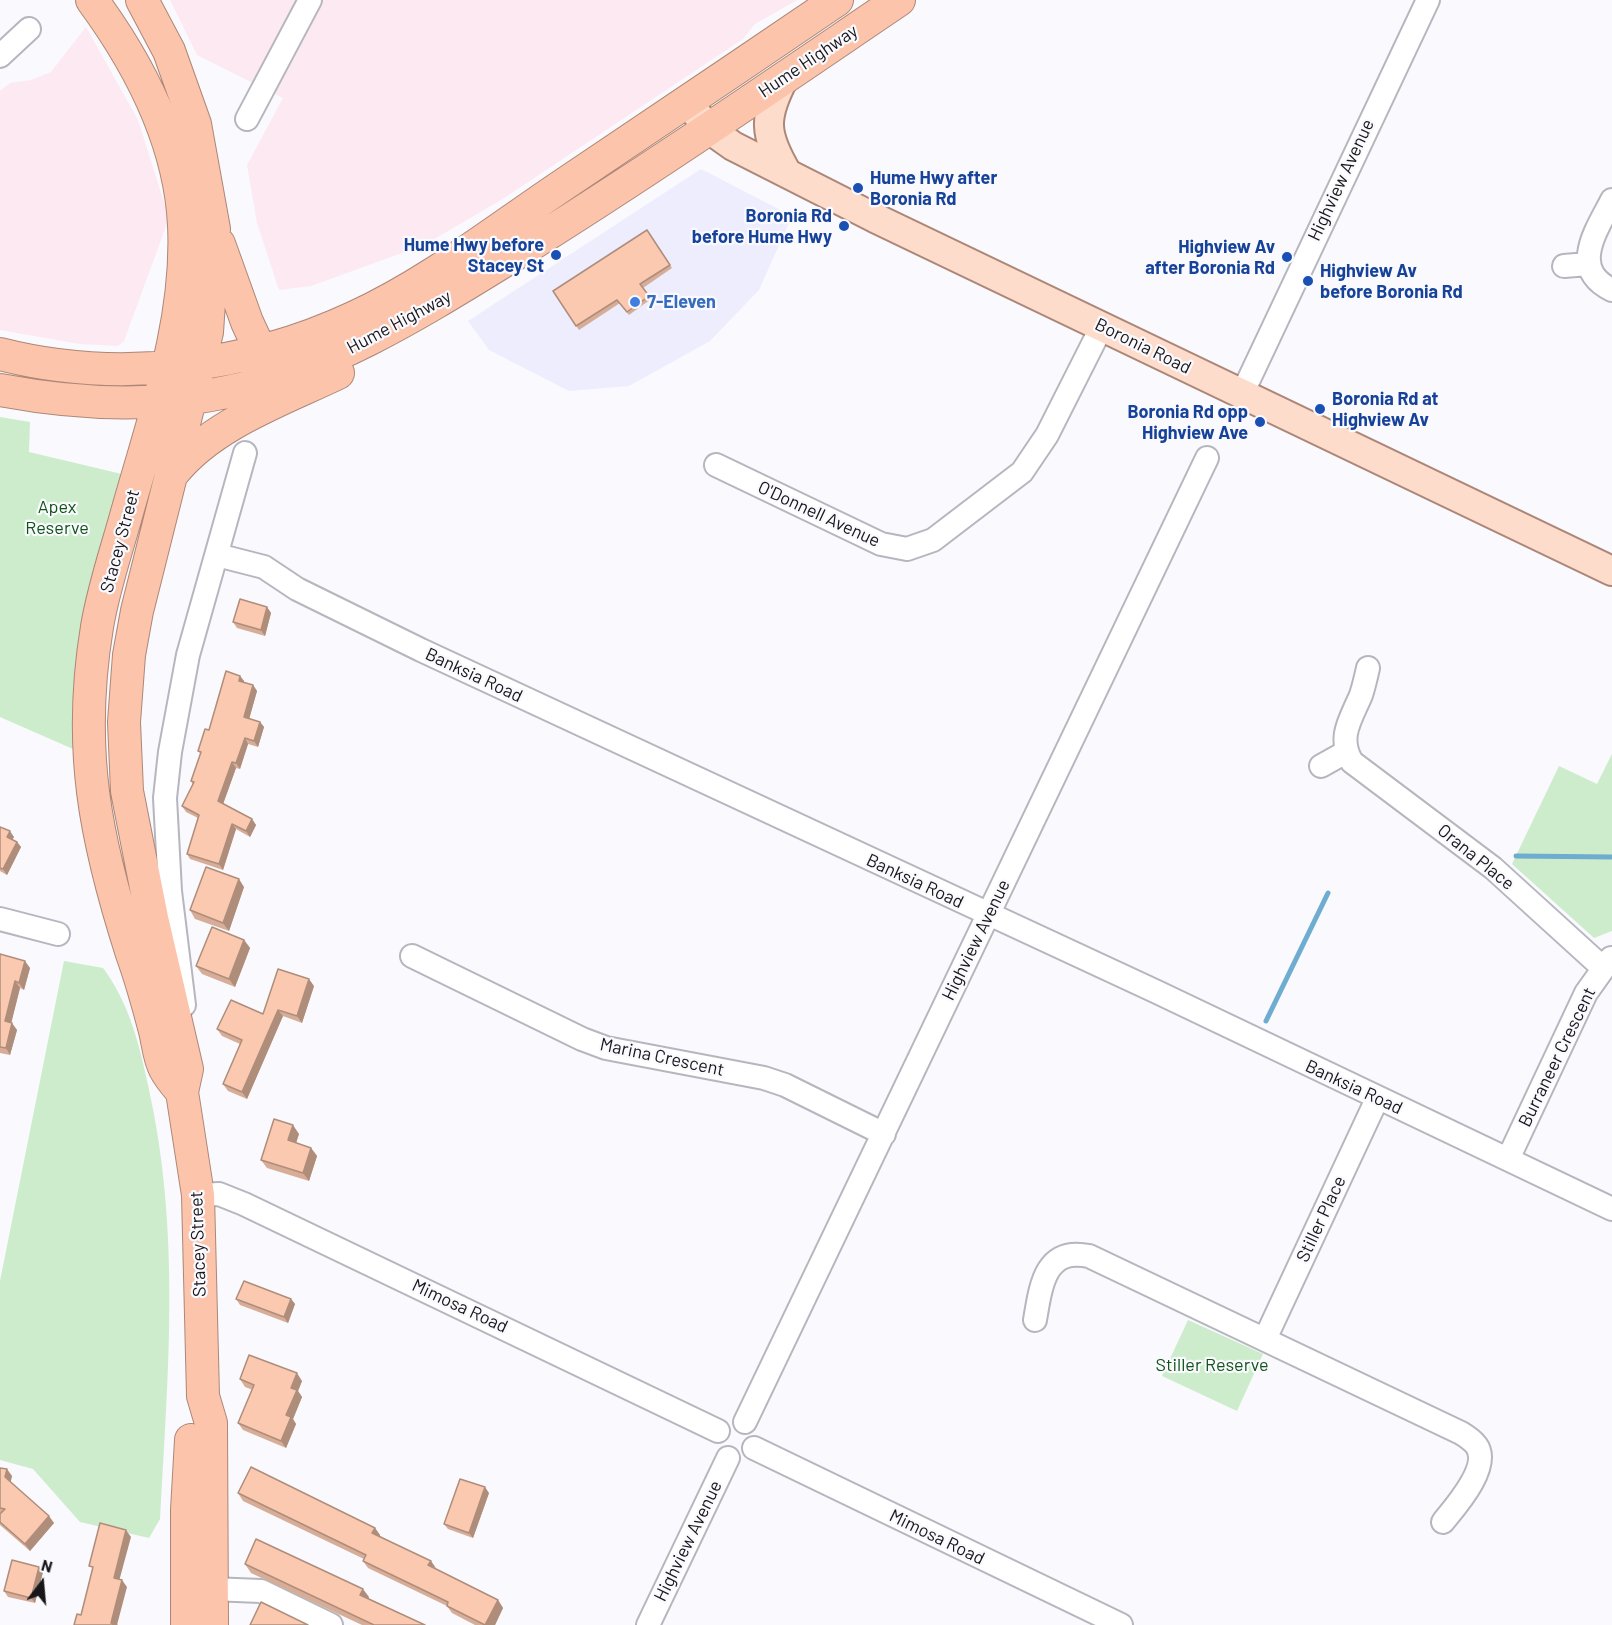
<!DOCTYPE html>
<html>
<head>
<meta charset="utf-8">
<style>
  body { margin:0 }
  #map { position:relative; width:1612px; height:1625px; overflow:hidden; background:#f9f9fe; font-family:Barlow,sans-serif }
  canvas { display:block }
  .north { position:absolute; left:12px; top:1553px; width:60px; height:60px; -webkit-text-stroke:4px #f9f9fe; paint-order:stroke; rotate:16deg; font-size:16px; font-weight:700; line-height:24px; text-align:center; color:#17171a }
  .north::after { content:''; display:block; margin:auto; width:21px; height:27px; background:#17171a; clip-path:polygon(50% 0,100% 100%,50% 72%,0 100%) }
</style>
</head>
<body>
<div id="map">
<canvas width="1612" height="1625"></canvas>
<div class="north">N</div>
</div>
<script>
const ctx = document.querySelector('canvas').getContext('2d');
ctx.lineJoin = 'round';
function paint(path, color) {
  ctx.fillStyle = color;
  ctx.fill(path, 'evenodd');
}
function stroke(path, color, width, dash) {
  ctx.strokeStyle = color;
  ctx.lineWidth = width;
  ctx.lineCap = dash ? 'butt' : 'round';
  ctx.setLineDash(dash || []);
  ctx.stroke(path);
}
function drawText(font, color, halo, rows, align = 'center') {
  ctx.font = font + ' Barlow,sans-serif';
  ctx.lineWidth = 4.5;
  ctx.setLineDash([]);
  ctx.textBaseline = 'middle';
  ctx.strokeStyle = halo;
  ctx.fillStyle = color;
  for (const [text, x, y, turn = 0] of rows) {
    ctx.save();
    ctx.translate(x, y);
    ctx.rotate((+turn || 0) * Math.PI / 180);
    ctx.textAlign = isNaN(turn) ? turn : align;
    if (halo) ctx.strokeText(text, 0, 0);
    ctx.fillText(text, 0, 0);
    ctx.restore();
  }
}
paint(new Path2D(`
  M701 169 792 216 759 290 710 341 629 386 569 391 489 350 468 321Z`), '#ededfe');
paint(new Path2D(`
  M170 0H797L755 24 743 39 501 200 424 245 311 286 279 290 257 223 247 165 283 98 197 55Z
  M86 27 138 120 169 218 124 341 118 346 80 344 0 330V91L10 83 31 80 51 72Z`), '#fde9f2');
paint(new Path2D(`
  M0 417 30 422 29 452 126 475 77 689 73 749 0 717Z
  M1612 754V931L1594 938 1512 864 1559 766 1597 784Z
  M64 961 103 968C129 1003 139 1043 148 1085 181 1231 168 1371 160 1519L149 1538 80 1522 33 1469 0 1460V1281Z
  M1188 1320 1263 1354 1237 1411 1162 1376Z`), '#cceccc');
stroke(new Path2D(`
  M1516 856 1612 857
  M1266 1021 1328 893`), '#6eadcf', 5);
const minor = new Path2D(`
  M0 56 29 29
  M247 119 310 0
  M1612 200C1596 231 1569 269 1612 290
  M1564 266 1588 264
  M1242 394 1428 0
  M716 465 881 544 907 549 933 540 1022 472 1047 435 1102 326
  M217 555 264 567 297 589 421 650 1157 992 1612 1209
  M1368 668C1366 677 1364 686 1361 695 1351 719 1337 737 1352 762L1493 868 1603 968
  M1321 766 1346 752
  M0 919 58 934
  M412 956 582 1039 606 1048 764 1078 785 1085 884 1134
  M184 1005 170 891 165 798 170 752 188 655 245 453
  M1508 1159 1586 993 1611 958
  M198 1195 219 1194 244 1204 718 1431
  M1035 1320C1041 1285 1045 1247 1089 1256L1461 1433C1466 1436 1472 1440 1476 1445 1492 1466 1455 1507 1443 1522
  M1265 1339 1377 1099
  M745 1422 1207 458
  M754 1448 1121 1625
  M211 1589 261 1591 331 1625
  M648 1625 728 1458`);
const major = new Path2D(`
  M784 78C763 118 764 134 787 173
  M687 102 709 129 733 146 875 218 1612 571`);
const highway = new Path2D(`
  M92 0C139 64 180 143 184 225 189 324 152 422 126 516 116 552 103 590 97 627 77 748 95 839 132 954 141 979 148 1004 155 1031 158 1043 159 1058 165 1069 169 1077 176 1085 182 1092
  M142 0 169 51 195 124 214 229 207 332 137 611 129 655 124 722 127 791 152 918 187 1069 182 1092 198 1195 203 1396 211 1423 212 1625
  M219 244 247 322 260 350
  M0 354C117 384 246 368 355 317 429 283 496 230 563 185 654 124 746 62 837 0
  M0 390C74 404 153 408 227 392 337 368 432 305 527 247 653 168 775 84 899 0
  M173 473C212 424 282 400 338 373
  M187 1625V1510L191 1440`);
stroke(minor, '#b6b6bf', 26);
stroke(major, '#ac8778', 32);
stroke(highway, '#ac8778', 34);
stroke(minor, '#fff', 22);
stroke(major, '#fddccc', 28);
stroke(highway, '#fcc4aa', 32);
paint(new Path2D(`
  M647 230 672 268 643 288 651 299 629 315 620 303 579 330 553 291Z
  M267 607 271 613 265 636 237 628 233 622Z
  M240 676 244 681V683L253 685 257 691 249 719 260 722 264 727 258 747 248 744 240 769 236 768 223 804 252 819 256 825 250 837 236 829 223 870 190 859 187 854 198 818 186 812 182 806 193 785 191 781 201 754 198 751 209 730Z
  M0 827 14 837 12 839 17 842 21 847 7 875 0 871Z
  M244 887 229 931 195 919 190 910Z
  M244 940 250 948 235 987 202 974 196 966Z
  M0 954 30 968 24 990 20 988 11 1023 17 1030 10 1055 0 1053Z
  M314 986 302 1023 283 1016 247 1099 228 1091 223 1084 240 1044 222 1036 217 1029 263 1014Z
  M299 1134 296 1143 311 1148 317 1156 309 1181 267 1168 261 1160Z
  M236 1299H291L295 1304 288 1323 240 1305Z
  M240 1379 302 1381 298 1391 302 1397 293 1419 296 1424 286 1448 243 1430 238 1423 253 1390 245 1387Z
  M0 1468 12 1476 10 1482 54 1523 30 1551 0 1525Z
  M238 1493 375 1528 380 1535V1536L436 1569 498 1600 503 1608 495 1625H475L452 1613 447 1606 368 1568 363 1561 364 1559 243 1501Z
  M489 1493 473 1538 448 1529 444 1524Z
  M245 1564 369 1597 368 1598 425 1625H362L251 1573Z
  M43 1572 35 1603 8 1597 4 1591Z`), '#d7ad97');
paint(new Path2D(`
  M267 607 271 613 265 636 261 630Z
  M240 676 244 681 243 687 239 681Z
  M253 685 257 691 248 723 244 717Z
  M260 722 264 727 258 747 254 741Z
  M245 738 248 744 240 769 236 763Z
  M232 762 236 768 222 807 218 801Z
  M252 819 256 825 250 837 246 831Z
  M232 824 236 829 223 870 219 864Z
  M10 831 14 837 11 842 7 837Z
  M17 842 21 847 7 875 3 869Z
  M239 879 244 887 229 931 223 923Z
  M244 940 250 948 235 987 229 979Z
  M25 961 30 968 24 990 19 983Z
  M309 979 314 986 302 1023 297 1016Z
  M15 981 20 988 10 1028 5 1021Z
  M278 1010 283 1016 247 1099 242 1092Z
  M12 1023 17 1030 10 1055 6 1048Z
  M293 1125 299 1134 294 1149 288 1140Z
  M311 1148 317 1156 309 1181 303 1173Z
  M291 1299 295 1304 288 1323 284 1317Z
  M297 1373 302 1381 298 1391 302 1397 293 1419 296 1424 286 1448 281 1441 291 1388Z
  M7 1469 12 1476 10 1485 5 1477Z
  M485 1487 489 1493 473 1538 469 1533Z
  M49 1516 54 1523 30 1551 25 1544Z
  M375 1528 380 1535 378 1540 372 1533Z
  M126 1530 131 1537 118 1585 114 1578Z
  M431 1561 436 1568 428 1565Z
  M39 1567 43 1572 35 1603 31 1598Z
  M122 1580 127 1587 117 1625 111 1623Z
  M363 1589 369 1597 366 1603 360 1595Z
  M498 1600 503 1608 495 1625H485Z`), '#af8d7b');
const building = new Path2D(`
  M647 230 670 265 640 284 649 296 627 312 617 300 576 326 553 291Z
  M240 599 267 607 261 630 233 622Z
  M226 671 240 676 239 681 253 685 244 717 260 722 254 741 245 738 236 763 232 762 218 801 252 819 246 831 232 824 219 864 187 854 199 815 182 806 194 782 191 781 201 752 198 751 205 729 209 730Z
  M0 827 10 831 7 837 17 842 3 869 0 868Z
  M206 867 239 879 223 923 190 910Z
  M212 927 244 940 229 979 196 966Z
  M0 954 25 961 19 983 15 981 5 1021 12 1023 6 1048 0 1047Z
  M278 969 309 979 297 1016 278 1010 242 1092 223 1084 242 1040 217 1029 231 1000 263 1014Z
  M274 1119 293 1125 288 1140 311 1148 303 1173 261 1160Z
  M244 1281 291 1299 284 1317 236 1299Z
  M249 1355 297 1373 291 1388 297 1390 286 1415 291 1417 281 1441 238 1423 254 1385 240 1379Z
  M251 1467 375 1528 372 1533 431 1561 428 1565 498 1600 485 1625 447 1606 448 1602 363 1561 366 1555 238 1493Z
  M0 1468 7 1469 5 1477 49 1516 25 1544 0 1522V1514L5 1509 0 1508Z
  M460 1479 485 1487 469 1533 444 1524Z
  M100 1523 126 1530 114 1578 122 1580 111 1623 117 1625H74L77 1614 81 1615 93 1567 89 1566Z
  M256 1539 363 1589 360 1595 425 1625H374L245 1564Z
  M12 1560 39 1567 31 1598 4 1591Z
  M261 1602 308 1625H250Z`);
paint(building, '#fac9b0');
stroke(building, '#af8d7b', 1.5);
for (const [x, y, r, color] of [
  [858,188,6,"#1a4fb4"],
  [844,226,6,"#1a4fb4"],
  [556,255,6,"#1a4fb4"],
  [1287,257,6,"#1a4fb4"],
  [1308,281,6,"#1a4fb4"],
  [635,302,6,"#3f7fe0"],
  [1320,409,6,"#1a4fb4"],
  [1260,422,6,"#1a4fb4"]
]) {
  const dot = new Path2D();
  dot.arc(x, y, r, 0, 2 * Math.PI);
  ctx.fillStyle = color;
  ctx.fill(dot);
  stroke(dot, '#f9f9fe', 2);
}
drawText('18px', '#17171a', '#f9f9fe', [
  ["Hume Highway",808,61,-34],
  ["Highview Avenue",1341,180,-65],
  ["Hume Highway",399,322,-28],
  ["Boronia Road",1143,346,26],
  ["O'Donnell Avenue",819,514,25],
  ["Stacey Street",120,541,-75],
  ["Banksia Road",474,675,25],
  ["Orana Place",1476,857,39],
  ["Banksia Road",915,881,25],
  ["Highview Avenue",976,940,-64],
  ["Marina Crescent",662,1057,12],
  ["Burraneer Crescent",1557,1057,-64],
  ["Banksia Road",1354,1087,25],
  ["Stiller Place",1321,1219,-65],
  ["Stacey Street",198,1244,-92],
  ["Mimosa Road",460,1306,25],
  ["Mimosa Road",937,1537,26],
  ["Highview Avenue",688,1541,-64]
]);
drawText('bold 18px', '#164399', '#f9f9fe', [
  ["Hume Hwy after",870,178,"left"],
  ["Boronia Rd",870,199,"left"],
  ["Boronia Rd",832,216],
  ["before Hume Hwy",832,237],
  ["Hume Hwy before",544,245],
  ["Stacey St",544,266],
  ["Highview Av",1275,247],
  ["after Boronia Rd",1275,268],
  ["Highview Av",1320,271,"left"],
  ["before Boronia Rd",1320,292,"left"],
  ["Boronia Rd at",1332,399,"left"],
  ["Highview Av",1332,420,"left"],
  ["Boronia Rd opp",1248,412],
  ["Highview Ave",1248,433]
], 'right');
drawText('bold 18px', '#366cbe', '#f9f9fe', [
  ["7-Eleven",647,302]
], 'left');
drawText('18px', '#115419', '#f9f9fe', [
  ["Apex",57,507],
  ["Reserve",57,528],
  ["Stiller Reserve",1212,1365]
]);
</script>
</body>
</html>
